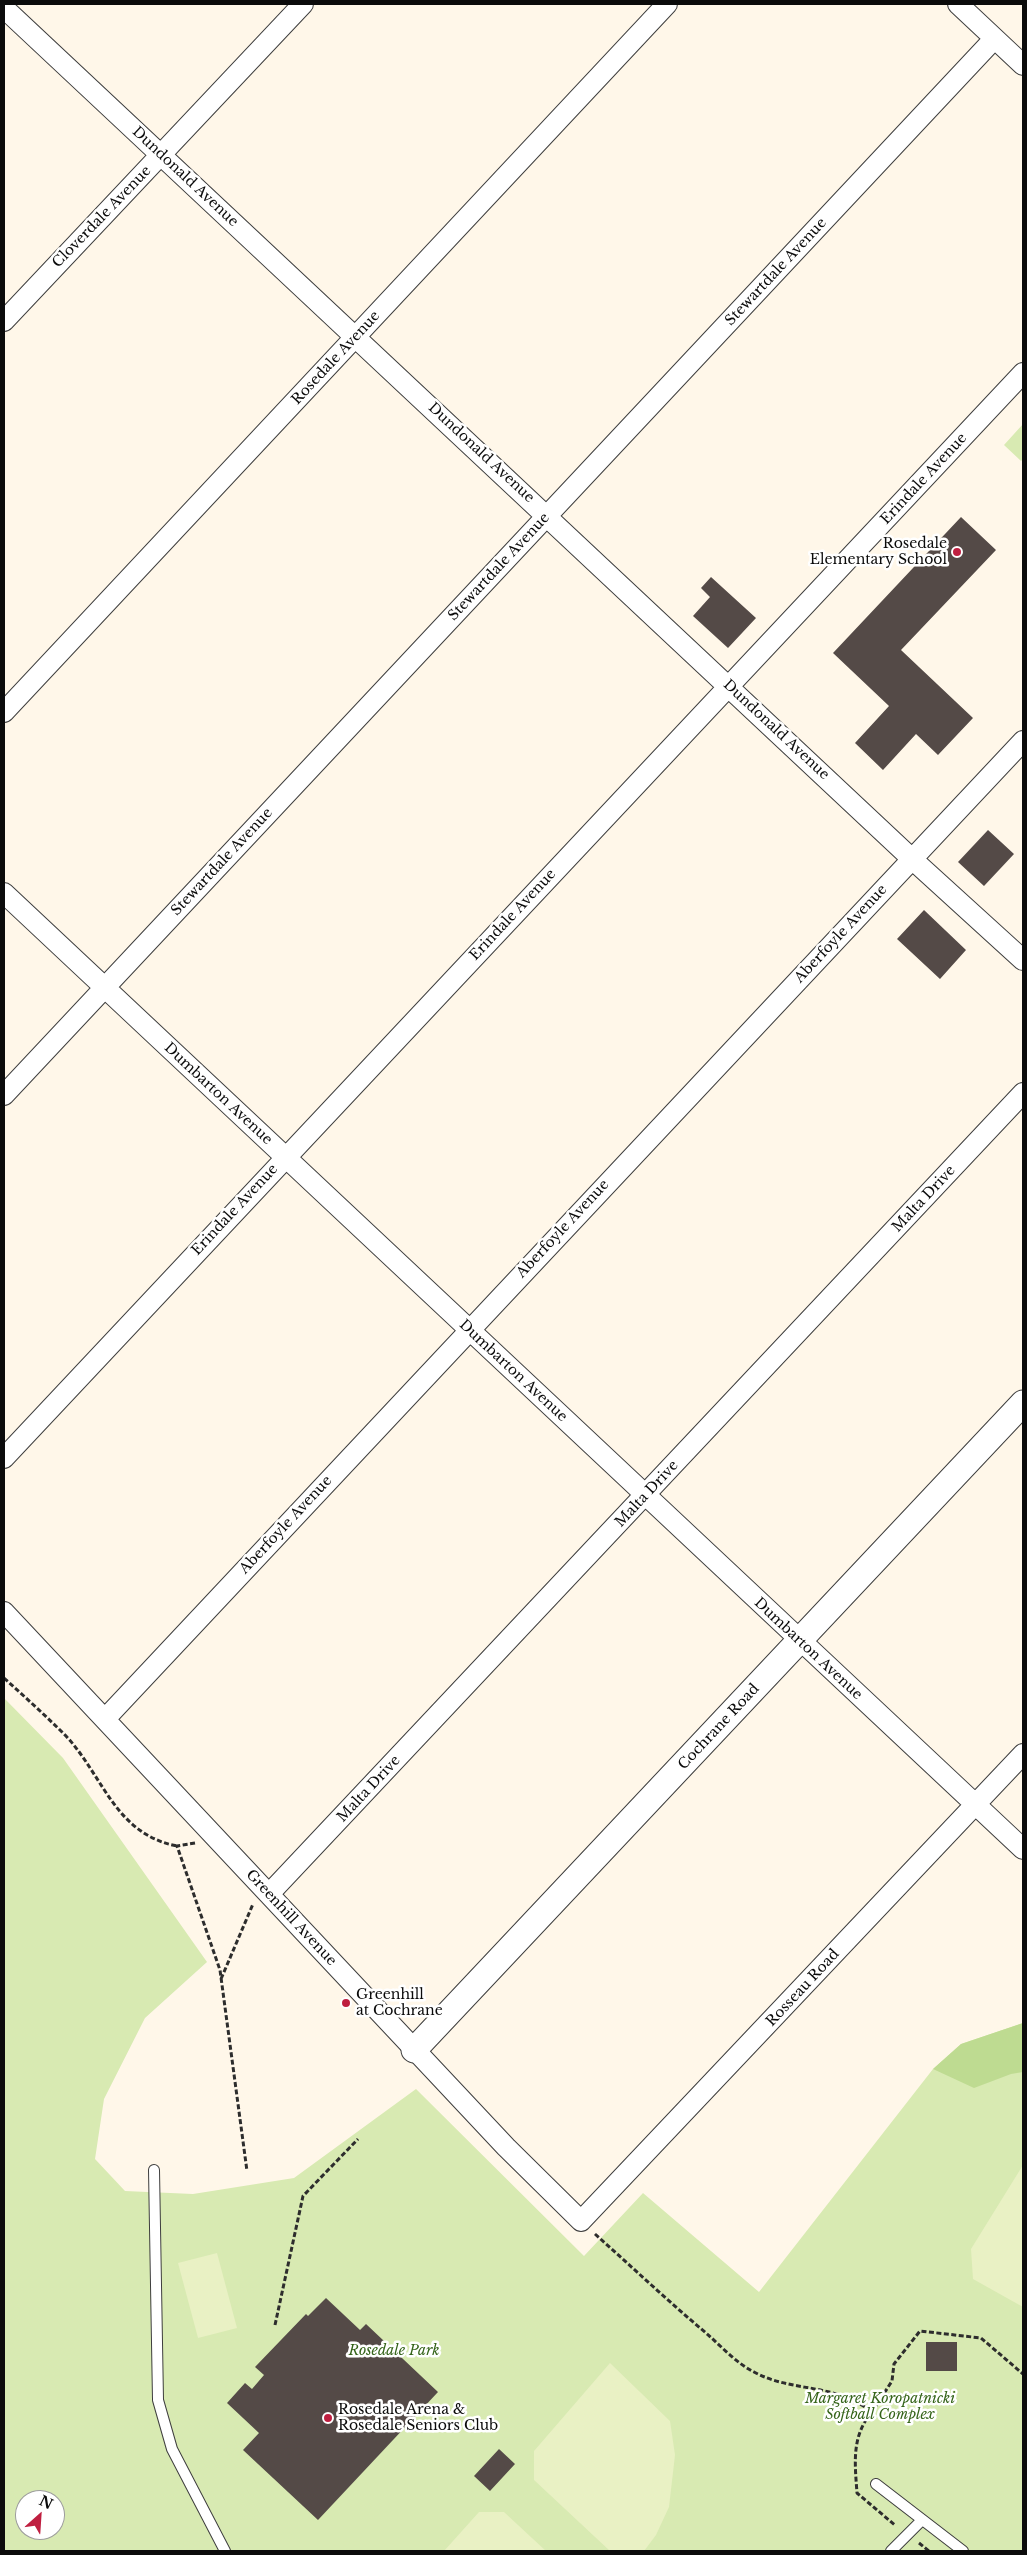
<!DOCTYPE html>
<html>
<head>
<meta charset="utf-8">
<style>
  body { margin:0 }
  #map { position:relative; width:1027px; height:2555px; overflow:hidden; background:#fff7e9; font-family:"Libre Baskerville",serif }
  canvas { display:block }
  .frame { position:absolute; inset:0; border:5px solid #0b0b0b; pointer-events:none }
  .north { position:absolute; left:15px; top:2490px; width:50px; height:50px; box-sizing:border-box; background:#fff; border:1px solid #9d9d9d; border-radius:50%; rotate:26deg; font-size:14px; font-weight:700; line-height:20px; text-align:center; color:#0b0b0b }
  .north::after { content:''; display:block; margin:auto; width:18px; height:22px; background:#bf1f40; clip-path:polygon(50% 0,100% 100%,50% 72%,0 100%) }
</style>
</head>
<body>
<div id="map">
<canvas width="1027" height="2555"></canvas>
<div class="frame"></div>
<div class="north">N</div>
</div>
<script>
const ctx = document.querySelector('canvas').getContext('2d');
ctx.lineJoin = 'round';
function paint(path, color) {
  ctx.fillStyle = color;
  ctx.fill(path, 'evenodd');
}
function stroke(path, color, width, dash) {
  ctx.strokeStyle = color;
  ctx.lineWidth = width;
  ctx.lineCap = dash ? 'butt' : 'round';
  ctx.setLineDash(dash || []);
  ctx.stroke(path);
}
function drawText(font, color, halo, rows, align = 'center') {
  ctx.font = font + ' "Libre Baskerville",serif';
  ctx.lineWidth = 5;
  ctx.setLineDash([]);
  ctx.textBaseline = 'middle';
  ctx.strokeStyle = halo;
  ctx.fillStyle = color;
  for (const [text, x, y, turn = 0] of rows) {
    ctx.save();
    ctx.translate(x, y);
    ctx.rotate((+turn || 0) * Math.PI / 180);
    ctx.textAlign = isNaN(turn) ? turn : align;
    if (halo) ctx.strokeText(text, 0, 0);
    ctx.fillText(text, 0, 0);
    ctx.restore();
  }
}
paint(new Path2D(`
  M1023 424V459L1021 461 1004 445Z
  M4 1698 63 1758 207 1962 145 2018 104 2099 95 2159 125 2191 193 2194 294 2178 416 2089 584 2256 643 2193 759 2292 933 2069 961 2044 1023 2023V2551H4ZM25 2500H55V2530H25Z`), '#d8eab2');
paint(new Path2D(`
  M1023 2023V2072L1011 2074 974 2088 933 2069 961 2044Z`), '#bedb91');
paint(new Path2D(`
  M1023 2165V2307L973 2279 971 2249Z
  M217 2253 237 2328 198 2338 178 2263Z
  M610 2363 670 2421 675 2455 669 2507 656 2535 644 2551H610L534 2480V2451Z
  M479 2512H504L546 2551H444Z`), '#e9f1c4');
paint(new Path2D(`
  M961 517 996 550 901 650 973 718 938 755 916 734 883 770 855 743 889 706 833 653Z
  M711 577 756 618 728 648 693 616 710 597 701 588Z
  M988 830 1014 854 984 886 958 862Z
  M924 910 966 950 940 979 897 939Z
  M326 2298 360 2330 366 2324 438 2392 318 2520 243 2450 259 2433 227 2403 245 2383 252 2389 264 2375 255 2367 306 2314 308 2316Z
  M926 2342H957V2371H926Z
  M499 2449 515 2464 490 2491 474 2476Z`), '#544a47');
const service = new Path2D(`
  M154 2170 158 2400 172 2449 225 2551
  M876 2484 963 2551
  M891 2551 922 2520`);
const minor = new Path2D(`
  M958 4 1023 65
  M4 8 912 859 1023 960
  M4 321 303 4
  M4 712 667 4
  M4 893 1023 1849
  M4 1095 994 39
  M4 1458 1023 373
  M4 1612 506 2147 581 2221 1023 1754
  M105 1719 1023 741
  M269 1894 1023 1093`);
const tertiary = new Path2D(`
  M414 2050 1023 1403`);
stroke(service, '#3e3e3e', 12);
stroke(minor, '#3e3e3e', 22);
stroke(tertiary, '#3e3e3e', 27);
stroke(new Path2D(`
  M4 1678C25 1697 46 1716 66 1736 104 1777 115 1834 177 1846
  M195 1843 177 1846 220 1970 247 2171
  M221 1979 253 1904
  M595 2234C632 2267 668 2301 706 2333 721 2346 736 2363 754 2372 793 2393 833 2382 872 2412 851 2436 855 2464 857 2493L896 2526
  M275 2325 303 2196 358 2139
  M872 2412 892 2381 894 2364 920 2331 981 2338 1023 2374
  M919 2543 929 2551`), '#2d2d2d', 3, [5, 2.5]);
stroke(service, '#fff', 10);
stroke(minor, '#fff', 20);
stroke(tertiary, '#fff', 25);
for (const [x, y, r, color] of [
  [957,552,5,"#bf1f40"],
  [346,2003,5,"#bf1f40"],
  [328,2418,5,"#bf1f40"]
]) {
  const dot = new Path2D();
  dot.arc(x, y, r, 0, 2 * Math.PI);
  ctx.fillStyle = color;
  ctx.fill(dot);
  stroke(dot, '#fff', 2);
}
drawText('14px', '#0b0b0b', '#fff', [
  ["Dundonald Avenue",185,177,43],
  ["Cloverdale Avenue",102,217,-46],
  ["Stewartdale Avenue",776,272,-47],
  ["Rosedale Avenue",336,358,-47],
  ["Dundonald Avenue",481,453,43],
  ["Erindale Avenue",924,479,-47],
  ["Stewartdale Avenue",499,567,-47],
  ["Dundonald Avenue",776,730,43],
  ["Stewartdale Avenue",222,862,-47],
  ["Erindale Avenue",513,915,-47],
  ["Aberfoyle Avenue",841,934,-47],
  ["Dumbarton Avenue",218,1094,43],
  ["Malta Drive",924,1199,-47],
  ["Erindale Avenue",235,1210,-47],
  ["Aberfoyle Avenue",563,1229,-47],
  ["Dumbarton Avenue",513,1371,43],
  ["Malta Drive",647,1494,-47],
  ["Aberfoyle Avenue",286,1525,-47],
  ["Dumbarton Avenue",808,1649,43],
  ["Cochrane Road",719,1727,-47],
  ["Malta Drive",369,1789,-47],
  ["Greenhill Avenue",291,1918,47],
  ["Rosseau Road",803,1988,-47]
]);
drawText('14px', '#0b0b0b', '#fff', [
  ["Rosedale",947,544,"right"],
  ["Elementary School",947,560,"right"],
  ["Greenhill",356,1995],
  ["at Cochrane",356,2011],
  ["Rosedale Arena &",338,2410],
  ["Rosedale Seniors Club",338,2426]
], 'left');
drawText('italic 14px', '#35641a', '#fff', [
  ["Rosedale Park",394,2351],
  ["Margaret Koropatnicki",880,2399],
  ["Softball Complex",880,2415]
]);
</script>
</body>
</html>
